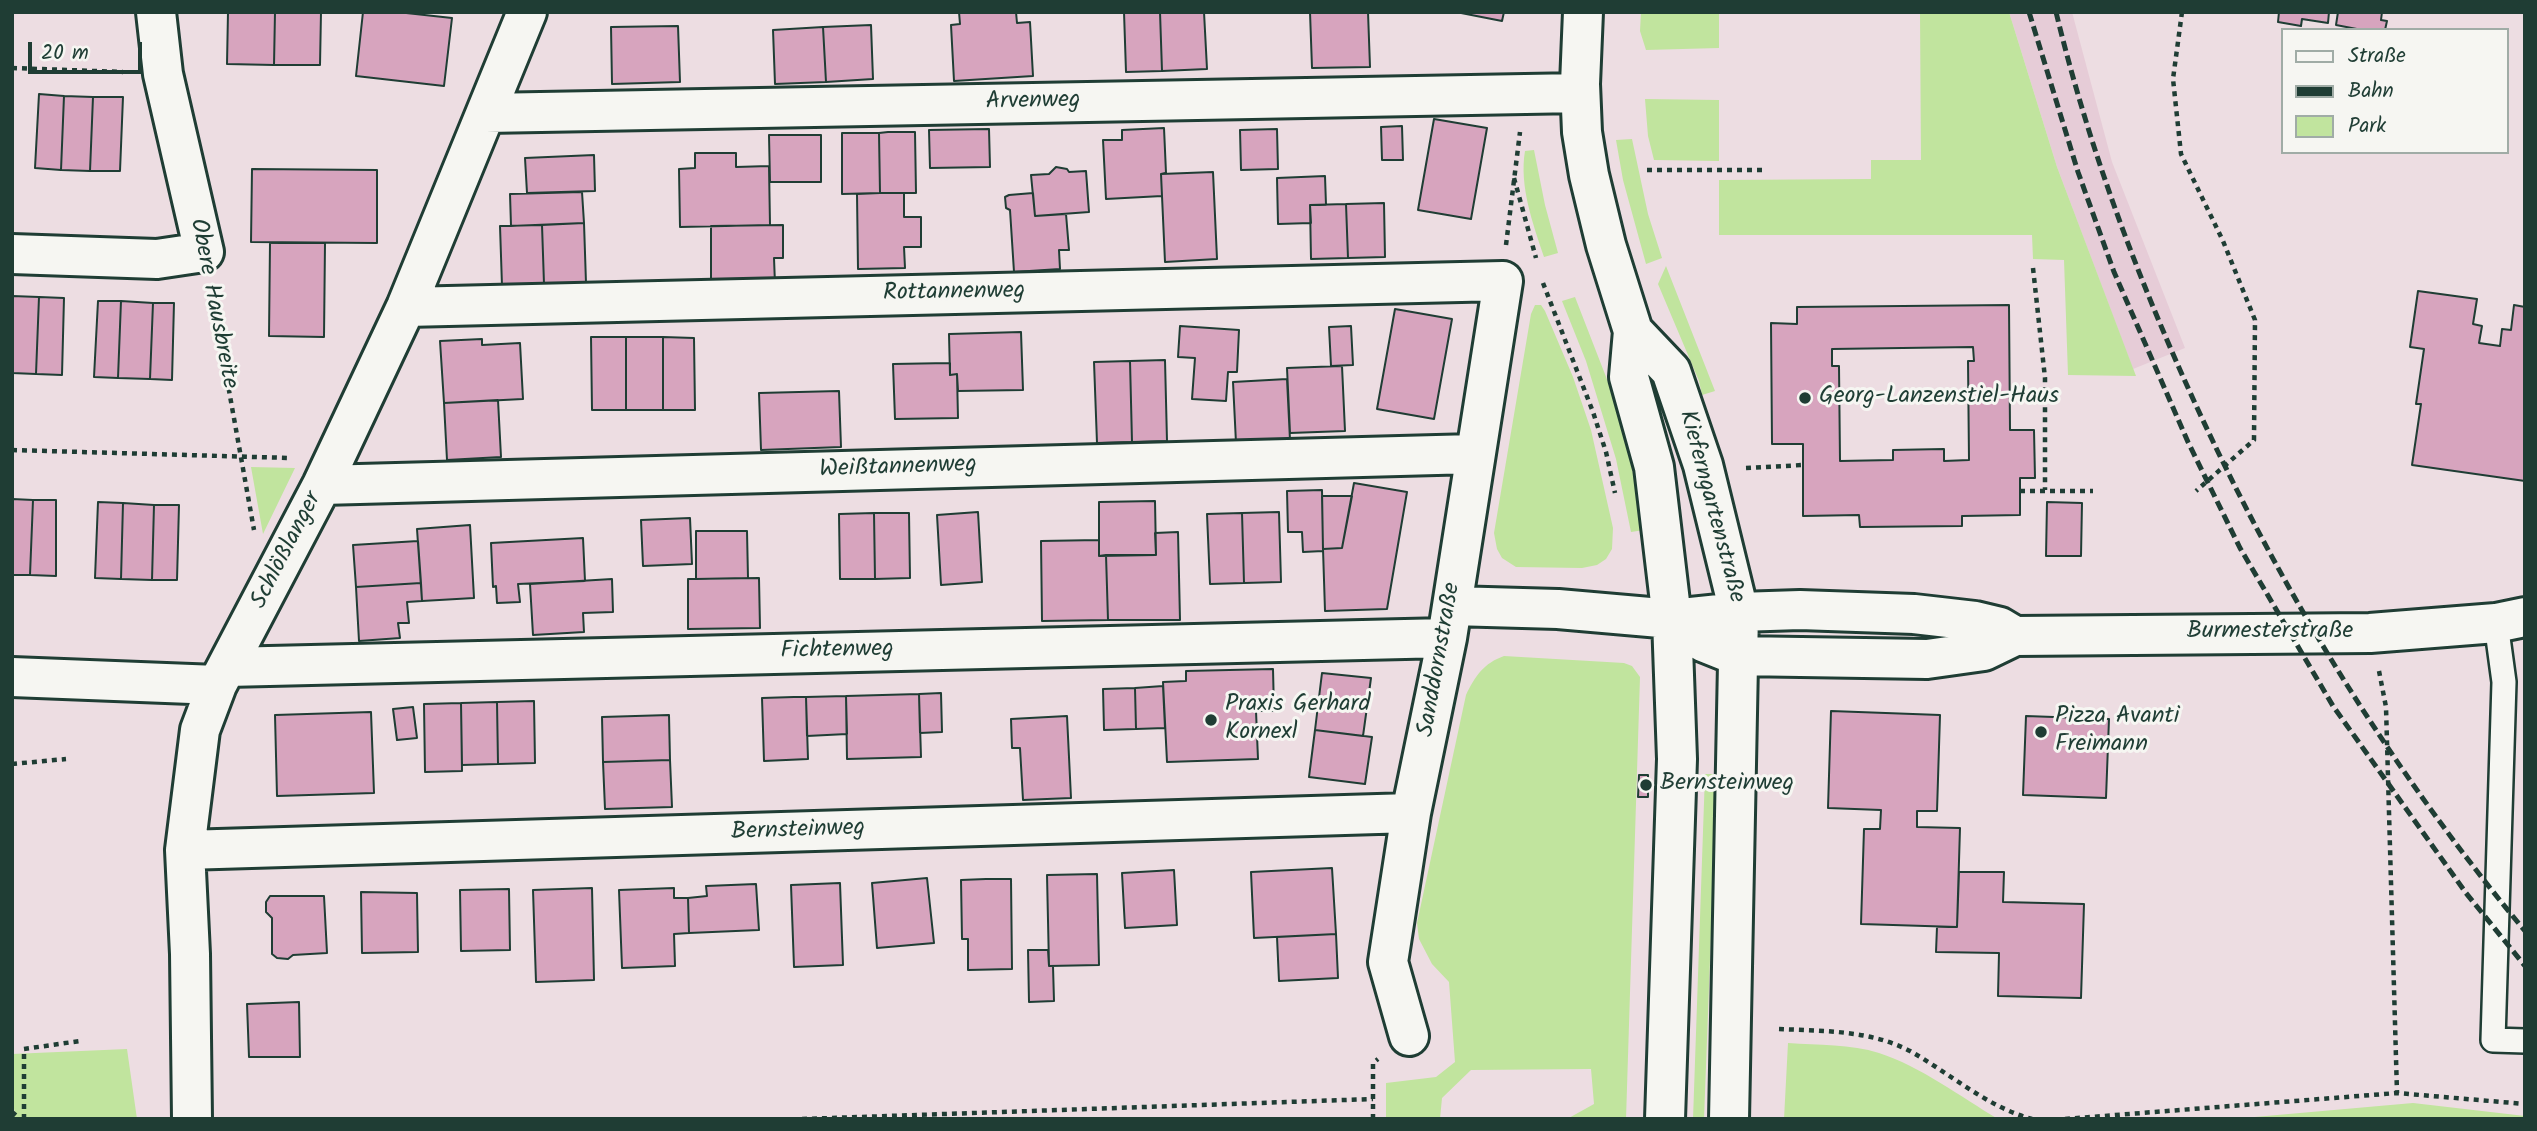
<!DOCTYPE html>
<html>
<head>
<meta charset="utf-8">
<style>
  body { margin:0 }
  #map { position:relative; width:2537px; height:1131px; overflow:hidden; background:#eddde2; font-family:Kalam,sans-serif }
  canvas { display:block }
  .frame { position:absolute; inset:0; border:14px solid #1f3d34; pointer-events:none }
  .legend { position:absolute; left:2281px; top:28px; width:228px; height:126px; box-sizing:border-box; background:#f6f6f2; border:2px solid #a0aca6; margin:0; padding:9px 12px; list-style:none; font-size:21px; color:#1f3d34 }
  .legend li { display:flex; align-items:center; gap:14px; height:35px }
  .legend b { width:35px; border:2px solid #a0aca6 }
  .scale { position:absolute; left:28px; top:42px; width:114px; height:32px; box-sizing:border-box; border:4px solid #1f3d34; border-top:0; padding-left:9px; font-size:21px; line-height:24px; white-space:nowrap; color:#1f3d34; -webkit-text-stroke:5px #f6f6f2; paint-order:stroke }
</style>
</head>
<body>
<div id="map">
<canvas width="2537" height="1131"></canvas>
<div class="frame"></div>
<ul class="legend">
<li><b style="height:9px;background:#f6f6f2"></b>Straße</li>
<li><b style="height:9px;background:#1f3d34"></b>Bahn</li>
<li><b style="height:19px;background:#c1e49e"></b>Park</li>
</ul>
<div class="scale">20 m</div>
</div>
<script>
const ctx = document.querySelector('canvas').getContext('2d');
ctx.lineJoin = 'round';
function paint(path, color) {
  ctx.fillStyle = color;
  ctx.fill(path, 'evenodd');
}
function stroke(path, color, width, dash) {
  ctx.strokeStyle = color;
  ctx.lineWidth = width;
  ctx.lineCap = dash ? 'butt' : 'round';
  ctx.setLineDash(dash || []);
  ctx.stroke(path);
}
function drawText(font, color, halo, rows, align = 'center') {
  ctx.font = font + ' Kalam,sans-serif';
  ctx.lineWidth = 6;
  ctx.setLineDash([]);
  ctx.textBaseline = 'middle';
  ctx.strokeStyle = halo;
  ctx.fillStyle = color;
  for (const [text, x, y, turn = 0] of rows) {
    ctx.save();
    ctx.translate(x, y);
    ctx.rotate((+turn || 0) * Math.PI / 180);
    ctx.textAlign = isNaN(turn) ? turn : align;
    if (halo) ctx.strokeText(text, 0, 0);
    ctx.fillText(text, 0, 0);
    ctx.restore();
  }
}
paint(new Path2D(`
  M2009 12H2072L2112 162 2185 348 2133 369 2057 167Z`), '#e6ccd7');
paint(new Path2D(`
  M1641 12H1719V48L1646 50 1640 31Z
  M1920 12H2009L2057 167 2136 376 2068 375 2064 260 2033 259 2032 235H1719V180L1871 179V160H1921Z
  M1645 99 1719 100V161L1654 160 1648 136Z
  M1632 139 1648 214 1662 258 1646 264 1623 180 1616 140Z
  M1534 150 1545 205 1558 253 1544 257C1533 224 1519 186 1525 151Z
  M1666 266 1715 391 1702 395 1699 381 1658 284Z
  M1575 297 1615 400 1627 442 1644 530 1631 532 1616 459 1586 361 1562 301Z
  M1535 305H1541L1545 311 1573 377 1591 430 1613 528 1612 549 1606 559 1597 565 1582 568 1516 567 1502 558 1497 549 1494 533 1531 314Z
  M251 467 295 468 263 534Z
  M1504 656 1624 663 1632 666 1640 677 1626 1119H1567L1594 1104 1591 1069 1471 1070 1442 1098 1440 1119H1386V1083L1436 1077 1455 1062 1449 982 1432 964 1419 939 1417 923 1466 695C1475 676 1484 663 1504 656Z
  M1705 774H1717L1704 1119H1693Z
  M1788 1043C1818 1045 1851 1044 1879 1053 1920 1066 1961 1097 1998 1119H1784Z
  M127 1049 137 1119H12V1116L16 1115 12 1103V1054Z
  M2413 1103 2525 1116V1119H2232Z`), '#c1e49e');
const building = new Path2D(`
  M228 12H275L274 65 227 64Z
  M275 12H321L320 65H274Z
  M363 12H397L452 18 444 86 356 76Z
  M959 12H1016L1017 23 1030 22 1033 76 954 81 951 25 960 24Z
  M1124 12H1160L1162 71 1126 72Z
  M1160 12H1204L1207 69 1162 71Z
  M1310 12H1368L1370 67 1312 68Z
  M1456 12H1504L1502 21Z
  M2279 12H2329L2328 23 2302 19 2301 26 2278 22Z
  M2338 12H2382L2381 20 2387 21 2385 30H2362L2336 25Z
  M871 25 873 79 826 82 823 27Z
  M678 26 680 82 612 84 611 27Z
  M823 27 826 82 775 84 773 30Z
  M39 94 64 96 61 170 35 168Z
  M64 96 93 97 90 171 61 170Z
  M93 97H123L120 171H90Z
  M1434 119 1487 128 1471 219 1418 210Z
  M1402 126 1403 160H1382L1381 127Z
  M1164 128 1166 173 1161 174 1162 196 1106 199 1103 140H1122V130Z
  M989 129 990 167 930 168 929 130Z
  M1277 129 1278 169 1241 170 1240 130Z
  M888 132H915L916 193H880L879 133Z
  M842 133H879L880 193 842 194Z
  M769 135H821V182H770Z
  M695 153H736V167L769 166 770 225 680 227 679 169 695 168Z
  M594 155 595 191 527 193 525 158Z
  M1056 167 1067 169 1069 172 1086 171 1089 212 1035 216 1031 175 1049 174Z
  M252 169 377 170V243L251 242Z
  M1213 172 1217 259 1165 262 1161 174Z
  M1325 176 1326 205H1310L1311 223 1278 224 1277 178Z
  M582 192 584 223 511 226 510 194Z
  M880 193H904V217H921V247H904L905 268 858 269 857 194Z
  M1033 193 1035 216 1066 214 1069 250H1059L1060 269 1014 272 1010 210 1006 208 1005 197 1009 195Z
  M1384 203 1385 257 1348 258 1346 204Z
  M1346 204 1348 258 1311 259 1310 205Z
  M584 223 586 283 544 284 542 225Z
  M542 225 544 284 502 286 500 226Z
  M783 225V258H774L775 284 711 286V226Z
  M270 243H325L324 337 269 336Z
  M2418 291 2477 299 2473 324 2482 326 2479 343 2500 346 2502 329 2511 330 2514 305 2525 307V481L2412 465 2421 404H2416L2424 349 2410 347Z
  M12 296 39 297 36 374 12 373Z
  M39 297 64 298 62 375 36 374Z
  M98 301H121L118 378 94 377Z
  M121 301 153 303 150 379 118 378Z
  M153 303H174L172 380 150 379Z
  M2009 305 2010 430H2034L2035 478H2020V515L1962 516V526L1860 527 1859 515 1803 516V444H1772L1771 323 1797 324V307ZM1973 347 1974 361H1968L1969 460 1944 461V449L1893 450V460L1840 461 1839 366H1832V349Z
  M1395 309 1452 319 1434 419 1377 409Z
  M1180 326 1239 330 1237 372H1228L1226 401 1192 399 1195 358 1178 357Z
  M1351 326 1353 365 1331 366 1329 327Z
  M1021 332 1023 390 958 391 957 374 950 375 949 334Z
  M591 337H626V410H592Z
  M626 337H663V410H626Z
  M663 337 694 338 695 410H663Z
  M482 339V345L520 343 523 399 444 403 440 341Z
  M1165 360 1167 441 1132 442 1130 361Z
  M1130 361 1132 442 1097 443 1094 362Z
  M950 363V375L957 374 958 418 895 419 893 364Z
  M1342 366 1345 431 1290 433 1287 368Z
  M1287 379 1290 440 1236 443 1233 382Z
  M839 391 841 447 761 450 759 393Z
  M498 400 501 457 447 460 444 403Z
  M1354 483 1407 492 1387 609 1325 611 1323 549 1342 548Z
  M1322 490 1323 551 1303 552 1302 532H1288L1287 491Z
  M1322 496H1352L1342 548 1323 549Z
  M12 499 33 500 30 575H12Z
  M33 500H56V576L30 575Z
  M1155 501 1156 555 1099 556V502Z
  M98 502 123 503 121 579 95 578Z
  M2047 502 2082 503 2081 556H2046Z
  M123 503 154 505 152 580 121 579Z
  M154 505H179L177 580H152Z
  M978 512 982 582 941 585 937 515Z
  M1279 512 1281 582 1244 583 1242 513Z
  M874 513H909L910 578 875 579Z
  M874 513 875 579H840L839 514Z
  M1242 513 1244 583 1210 584 1207 514Z
  M690 518 692 564 643 566 641 520Z
  M470 525 474 598 422 601 417 529Z
  M696 531H747L748 578 696 579Z
  M1178 532 1180 620H1108L1106 555H1156L1155 533Z
  M583 538 585 581 518 584 520 602 497 603 496 586 493 587 491 543Z
  M1099 540V556L1106 555 1108 620 1042 621 1041 541Z
  M418 541 421 583 356 587 353 545Z
  M759 578 760 628 688 629V579Z
  M612 579 613 612 583 613 584 632 533 635 530 584Z
  M421 583 422 601 407 602 409 623H398L400 638 359 641 356 587Z
  M1273 669 1274 711H1256L1258 759 1167 762 1163 682 1186 681V671Z
  M1322 673 1371 678 1363 736 1315 730Z
  M1163 686 1165 728 1136 729 1135 688Z
  M1135 688 1136 729 1104 730 1103 689Z
  M941 693 942 732 920 733 919 694Z
  M919 694 921 757 847 759 846 696Z
  M846 696 847 734 807 736 806 697Z
  M794 697H806L808 759 764 761 762 698Z
  M534 701 535 763 498 764 497 702Z
  M497 702 498 764 462 765 461 703Z
  M461 703 462 771 425 772 424 704Z
  M413 707 417 738 397 740 393 709Z
  M1831 711 1940 715 1937 811H1917V827L1960 828 1957 927 1861 924 1864 829H1880L1881 810 1828 808Z
  M371 712 374 793 277 796 275 715Z
  M669 715 670 760 603 762 602 717Z
  M1067 716 1071 798 1023 800 1020 748H1012L1011 719Z
  M2026 716 2109 719 2106 798 2023 795Z
  M1315 730 1372 737 1365 784 1309 777Z
  M670 760 672 807 605 809 603 762Z
  M1639 775H1648V797H1638Z
  M1332 868 1336 934 1254 938 1251 872Z
  M1174 870 1177 925 1125 928 1122 873Z
  M1959 872H2004L2003 902 2084 904 2081 998 1998 996 1999 953 1936 952 1937 927H1957Z
  M1097 874 1099 965 1049 966 1047 875Z
  M927 878 934 943 877 948 872 883Z
  M986 879H1011L1012 969 968 970V939H962L961 880Z
  M840 883 843 965 794 967 791 885Z
  M756 884 759 930 689 933 688 898 707 896 706 886Z
  M592 888 594 980 536 982 533 890Z
  M674 888V898H688L689 933 674 934 675 966 622 968 619 890Z
  M509 889 510 950 461 951 460 890Z
  M361 892 417 893 418 952 362 953Z
  M270 896H324L327 953 293 955 288 959 277 958 272 954V918L266 912V902Z
  M1336 934 1338 978 1279 981 1277 937Z
  M1028 950H1048L1049 966H1053L1054 1001 1029 1002Z
  M299 1002 300 1057H249L247 1004Z`);
paint(building, '#d7a4be');
stroke(building, '#1f3d34', 2);
const service = new Path2D(`
  M2496 623 2504 682 2493 1040 2525 1041`);
const minor = new Path2D(`
  M1583 12 1580 84 1582 132 1589 175 1606 245 1633 331 1629 377 1654 467 1672 619 1677 759 1665 1119
  M486 113 1580 93
  M12 254 157 259 204 252 163 74 156 12
  M406 307 1503 281 1447 638 1411 813 1388 962 1409 1036
  M1633 331 1671 371 1703 465 1739 612 1729 1119
  M322 485 1474 454
  M1452 606 1558 609 1672 619 1739 612 1800 610 1914 614 1975 621 2000 627 2015 636
  M1672 619 1703 642 1738 656 1927 659 1984 651 2015 636 2370 633 2496 623 2525 617
  M227 667 1447 638
  M12 677 217 685
  M185 850 1411 813
  M192 1119 190 954 185 850 200 730 217 685 322 485 406 307 527 12`);
stroke(service, '#1f3d34', 28);
stroke(minor, '#1f3d34', 44);
stroke(new Path2D(`
  M2182 12 2173 79 2181 154 2223 241 2255 320 2254 440 2196 491
  M12 68 123 72
  M1647 170H1764
  M1514 178 1536 258
  M1506 245 1520 132
  M2033 268 2045 378V490
  M1543 283 1593 412 1606 452 1615 493
  M211 290 254 530
  M12 450 291 458
  M1746 468 1803 465
  M2020 491H2093
  M2379 671 2386 707 2397 1093
  M12 764 66 759
  M1779 1029C1823 1031 1870 1030 1910 1051 1951 1074 1987 1107 2032 1119
  M12 1112 20 1119
  M24 1119V1049L80 1041
  M802 1119 1373 1099
  M1373 1119V1063L1378 1059
  M2065 1119 2397 1093 2525 1104`), '#1f3d34', 4.5, [5, 5]);
stroke(service, '#f6f6f2', 23);
stroke(minor, '#f6f6f2', 38);
stroke(new Path2D(`
  M2029 12 2078 172 2114 272 2188 442 2240 548 2333 706 2466 893 2525 966
  M2056 12C2084 128 2123 238 2170 347 2261 558 2378 754 2525 931`), '#1f3d34', 5, [10, 5]);
for (const [x, y, r, color] of [
  [1805,398,7,"#1f3d34"],
  [1211,720,7,"#1f3d34"],
  [2041,732,7,"#1f3d34"],
  [1646,785,7,"#1f3d34"]
]) {
  const dot = new Path2D();
  dot.arc(x, y, r, 0, 2 * Math.PI);
  ctx.fillStyle = color;
  ctx.fill(dot);
  stroke(dot, '#f6f6f2', 2.5);
}
drawText('24px', '#1f3d34', '#f6f6f2', [
  ["Arvenweg",1033,103,-1],
  ["Rottannenweg",954,294,-1],
  ["Obere Hausbreite",212,304,79],
  ["Weißtannenweg",898,469,-2],
  ["Kieferngartenstraße",1710,507,75],
  ["Schlößlanger",288,551,-63],
  ["Burmesterstraße",2270,633],
  ["Fichtenweg",837,652,-1],
  ["Sanddornstraße",1441,660,-80],
  ["Bernsteinweg",798,832,-2]
]);
drawText('24px', '#1f3d34', '#f6f6f2', [
  ["Georg-Lanzenstiel-Haus",1819,398],
  ["Praxis Gerhard",1225,706],
  ["Kornexl",1225,734],
  ["Pizza Avanti",2055,718],
  ["Freimann",2055,746],
  ["Bernsteinweg",1660,785]
], 'left');
</script>
</body>
</html>
